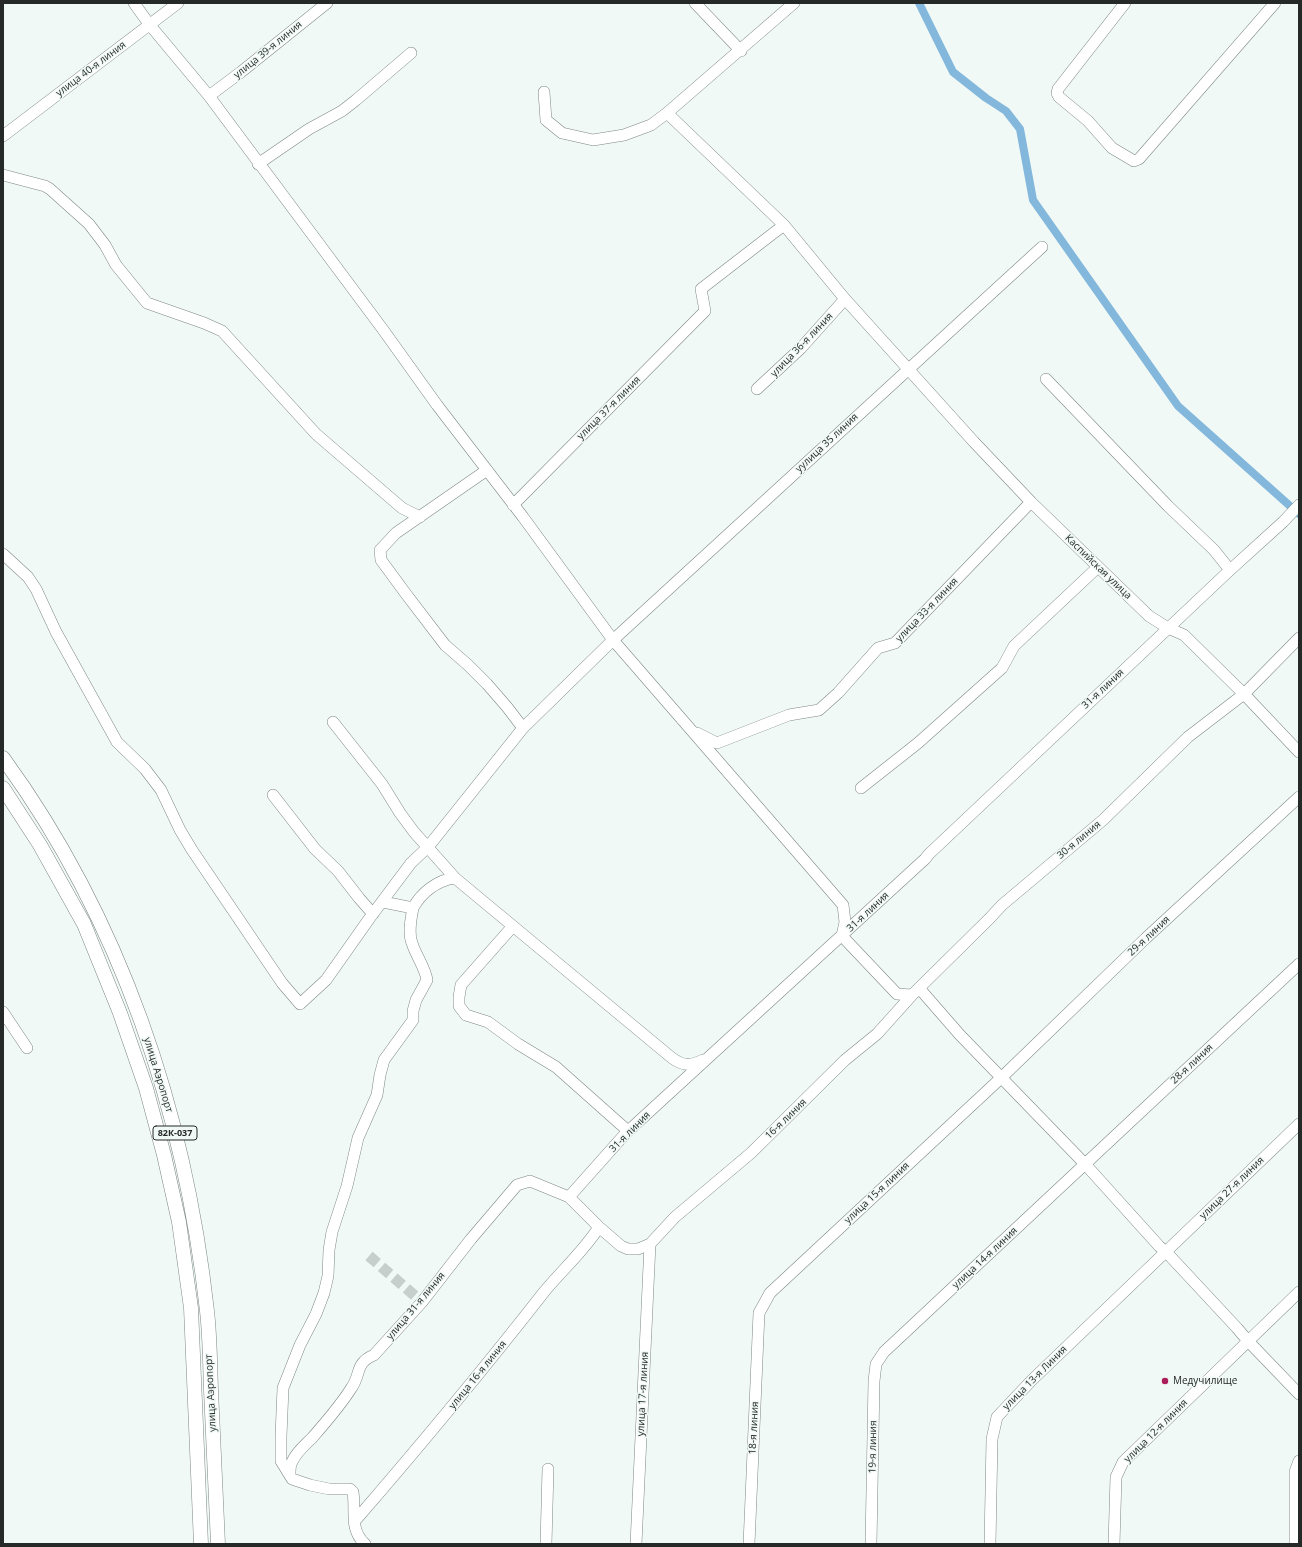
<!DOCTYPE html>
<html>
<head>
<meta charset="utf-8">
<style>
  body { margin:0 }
  #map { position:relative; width:1302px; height:1547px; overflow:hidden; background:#f0f9f6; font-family:"Open Sans",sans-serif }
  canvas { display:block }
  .frame { position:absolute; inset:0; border:4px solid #252927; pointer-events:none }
</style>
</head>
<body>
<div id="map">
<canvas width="1302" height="1547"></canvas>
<div class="frame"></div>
</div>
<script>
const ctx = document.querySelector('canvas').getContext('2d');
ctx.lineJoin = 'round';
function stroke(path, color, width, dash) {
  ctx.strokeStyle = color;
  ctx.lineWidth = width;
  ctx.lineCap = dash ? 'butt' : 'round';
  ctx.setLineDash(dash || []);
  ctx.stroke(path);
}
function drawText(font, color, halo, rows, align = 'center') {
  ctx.font = font + ' "Open Sans",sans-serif';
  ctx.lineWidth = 3;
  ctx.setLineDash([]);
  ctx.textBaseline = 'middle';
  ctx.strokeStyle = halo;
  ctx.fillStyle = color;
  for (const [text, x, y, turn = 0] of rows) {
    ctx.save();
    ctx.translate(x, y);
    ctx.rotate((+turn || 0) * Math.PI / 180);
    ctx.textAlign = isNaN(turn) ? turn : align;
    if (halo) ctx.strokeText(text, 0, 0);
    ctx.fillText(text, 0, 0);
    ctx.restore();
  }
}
stroke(new Path2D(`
  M919 3 953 72 986 98 1006 111 1020 129 1033 200 1178 406 1299 514`), '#83b7db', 8);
stroke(new Path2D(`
  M369 1256 422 1302`), '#c7cfcd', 11, [11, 5.5]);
const minor = new Path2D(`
  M134 3 149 24 209 96 384 331 437 405 523 517 613 640 1042 247
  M695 3 741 51
  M794 3 667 113 784 225 845 299 974 442 1031 502 1149 616 1168 628 1184 635 1244 694 1299 752
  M1125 3 1058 89 1057 93 1059 97 1088 121 1112 148 1134 161 1139 159 1275 3
  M544 92 546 120 562 133 593 140 624 135 651 125 667 113
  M209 96 241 72 327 3
  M3 136 178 3
  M258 164 309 129 342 111 356 100 411 53
  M3 175 45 186 50 189 89 224 105 245 116 265 147 303 204 323 222 331 316 434 402 508 420 517
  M1046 379 1168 506 1214 550 1230 570
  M757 389 801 348 845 299
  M487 470 396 533 380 550 381 560 406 594 445 645 468 665 487 684 507 707 523 728
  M513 505 705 311 701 289 784 225
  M3 554 28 577 36 589 56 632 117 742 145 769 161 790 180 830 192 850 282 983 300 1004 326 980 369 919 411 863 428 847 523 728 613 640 843 905 845 922 842 936 897 994 912 995
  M333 722 382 784 400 813 414 832 455 878
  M697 733 717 743 789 715 819 710 838 693 878 648 895 643 1031 502
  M861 788 918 743 1002 668 1014 646 1098 567
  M273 795 315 849 338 871 359 898 373 914
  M413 908C421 893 437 880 455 878L672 1058C683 1066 691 1066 703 1060
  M513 926 461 985 459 997V1006L466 1015 488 1022 518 1044 556 1067 628 1131
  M919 988 960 1035 1085 1164 1159 1246 1168 1254 1237 1328 1248 1341 1299 1394
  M3 1012 27 1048
  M569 1197 626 1133 925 859 929 854 1230 570 1283 522 1299 505
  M290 1474C290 1470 290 1465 292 1462 296 1452 305 1445 312 1438 326 1422 341 1405 352 1387 361 1374 355 1363 374 1355L422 1302 471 1239 517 1185 530 1181 569 1197 599 1227 621 1246 628 1249H638L650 1244 675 1217 751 1153 845 1060 877 1034 912 995 989 919 1002 905 1103 820 1188 737 1244 694 1299 638
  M354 1522C419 1447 483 1370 544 1292 562 1270 584 1251 599 1227
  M365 1544C349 1529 356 1511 353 1492L350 1489H329L310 1485 292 1479 281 1461V1436L283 1388 300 1345 316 1314 324 1293 328 1276 329 1250 332 1232 347 1186 358 1138 377 1095 380 1075 384 1060 413 1020V1011L416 1000 427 980C425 967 416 956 412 943 408 933 411 918 413 908L383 902
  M546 1544 548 1469
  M636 1544 650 1244
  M749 1544 759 1313 770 1293 1001 1078 1146 938 1299 797
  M871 1544 874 1381 876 1364 884 1352 1299 964
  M990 1544 992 1439 997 1417 1032 1380 1299 1124
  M1114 1544 1116 1477 1123 1462 1299 1292
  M1295 1544V1472L1299 1461`);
const major = new Path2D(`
  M3 758C121 920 185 1112 207 1311 210 1337 210 1364 211 1390 213 1441 216 1493 218 1544
  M3 788 40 845 84 924 120 1013 146 1088 164 1155 179 1222 191 1308 201 1544`);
stroke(minor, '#7e8784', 12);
stroke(major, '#7e8784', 15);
stroke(minor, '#fff', 11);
stroke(major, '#fff', 14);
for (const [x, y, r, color] of [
  [1165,1381,4,"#ab1d59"]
]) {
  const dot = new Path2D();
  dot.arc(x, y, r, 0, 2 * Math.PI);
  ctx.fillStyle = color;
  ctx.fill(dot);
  stroke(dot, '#f0f9f6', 1.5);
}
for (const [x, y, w] of [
  [175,1133,44]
]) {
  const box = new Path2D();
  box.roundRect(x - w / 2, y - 7, w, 14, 3);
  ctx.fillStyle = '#f0f9f6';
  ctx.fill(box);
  stroke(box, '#252927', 1);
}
drawText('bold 9px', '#252927', null, [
  ["82К-037",175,1133]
]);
drawText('10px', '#252927', '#f0f9f6', [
  ["улица 39-я линия",268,50,-39],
  ["улица 40-я линия",91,69,-37],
  ["улица 36-я линия",802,345,-46],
  ["улица 37-я линия",609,408,-45],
  ["уулица 35 линия",827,443,-43],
  ["Каспийская улица",1098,567,44],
  ["улица 33-я линия",927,610,-46],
  ["31-я линия",1103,689,-43],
  ["30-я линия",1079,840,-40],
  ["31-я линия",868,912,-43],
  ["29-я линия",1149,936,-43],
  ["28-я линия",1192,1064,-43],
  ["улица Аэропорт",158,1075,73],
  ["16-я линия",786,1119,-44],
  ["31-я линия",630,1132,-45],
  ["улица 27-я линия",1232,1188,-44],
  ["улица 15-я линия",877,1193,-43],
  ["улица 14-я линия",985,1258,-43],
  ["улица 31-я линия",416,1306,-50],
  ["улица 16-я линия",478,1375,-51],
  ["улица 13-я Линия",1035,1378,-45],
  ["улица Аэропорт",211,1393,-93],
  ["улица 17-я линия",643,1394,-87],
  ["18-я линия",754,1428,-87],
  ["улица 12-я линия",1156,1431,-45],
  ["19-я линия",873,1447,-89]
]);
drawText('10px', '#252927', '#f0f9f6', [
  ["Медучилище",1173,1381]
], 'left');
</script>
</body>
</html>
